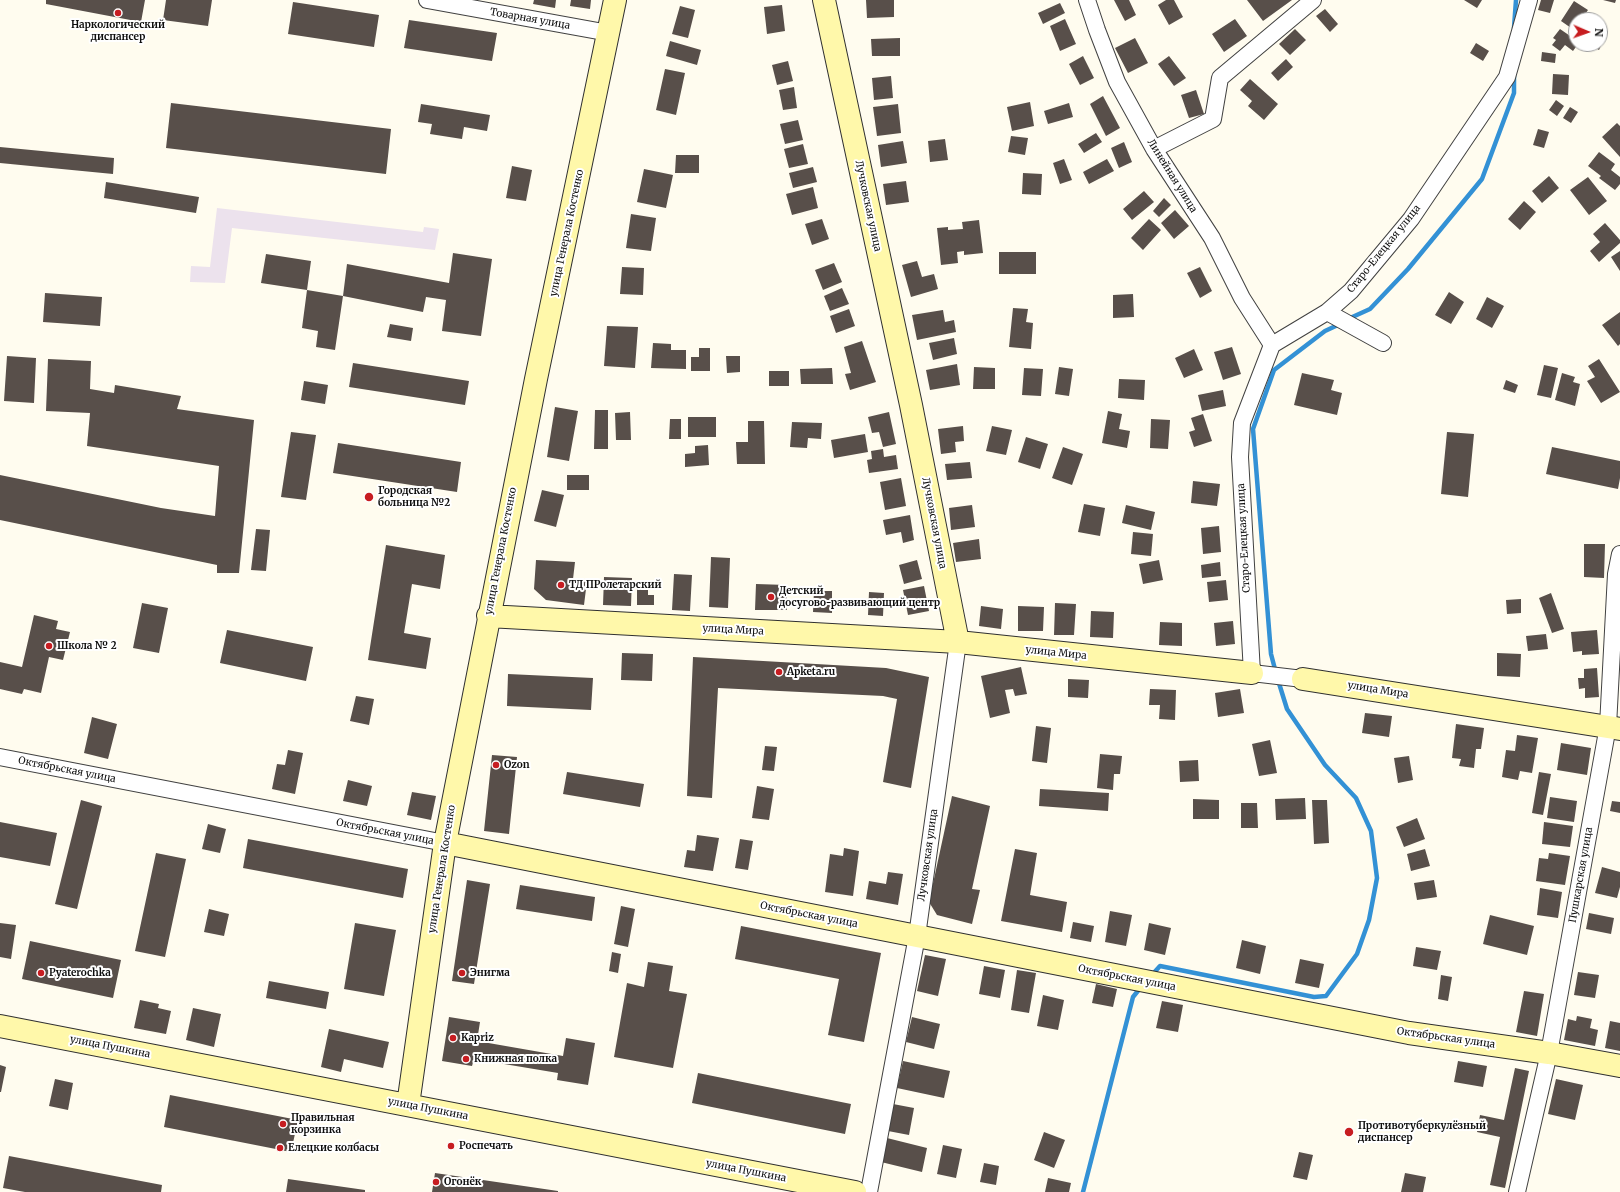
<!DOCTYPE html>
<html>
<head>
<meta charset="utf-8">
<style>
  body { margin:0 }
  #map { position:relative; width:1620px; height:1192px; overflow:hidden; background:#fffcef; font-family:Merriweather,serif }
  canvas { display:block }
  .north { position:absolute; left:1568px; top:12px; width:40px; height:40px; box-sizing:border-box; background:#fff; border:1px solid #9f9f9f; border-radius:50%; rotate:92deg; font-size:11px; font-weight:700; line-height:16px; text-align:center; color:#0e0e0e }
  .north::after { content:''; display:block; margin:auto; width:14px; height:18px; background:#c71d21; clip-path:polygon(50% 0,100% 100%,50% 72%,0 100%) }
</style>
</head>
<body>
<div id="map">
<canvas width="1620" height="1192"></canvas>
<div class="north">N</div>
</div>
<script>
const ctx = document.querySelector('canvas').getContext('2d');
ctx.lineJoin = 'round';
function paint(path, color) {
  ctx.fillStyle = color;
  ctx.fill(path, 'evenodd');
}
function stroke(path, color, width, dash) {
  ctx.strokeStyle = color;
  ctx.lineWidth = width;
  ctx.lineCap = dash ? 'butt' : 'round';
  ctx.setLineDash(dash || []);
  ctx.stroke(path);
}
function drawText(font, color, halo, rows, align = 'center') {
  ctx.font = font + ' Merriweather,serif';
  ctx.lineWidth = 4;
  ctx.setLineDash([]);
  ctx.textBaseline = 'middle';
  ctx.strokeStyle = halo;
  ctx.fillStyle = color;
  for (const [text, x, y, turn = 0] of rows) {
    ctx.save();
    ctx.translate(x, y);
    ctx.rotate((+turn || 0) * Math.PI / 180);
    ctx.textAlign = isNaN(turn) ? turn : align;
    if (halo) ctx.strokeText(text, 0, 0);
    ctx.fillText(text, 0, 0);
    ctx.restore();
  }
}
paint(new Path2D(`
  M217 208 423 232 424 227 439 229 435 250 232 228 225 283 190 282 191 266 210 267Z`), '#ece2ed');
stroke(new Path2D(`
  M1514 28 1516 0
  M1348 319 1370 309 1408 269 1482 179 1514 93V76
  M1276 673 1271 654 1253 429 1274 370 1325 331 1340 324
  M1151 976 1160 966 1314 997 1326 996 1357 954 1369 920 1377 878 1371 831 1356 798 1325 765 1287 709 1278 680
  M1083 1192 1133 997 1141 987`), '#3391d5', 4.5);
paint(new Path2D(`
  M46 0H145L141 22 46 4Z
  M166 0H212L208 26 163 20Z
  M534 0H556L555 8 533 4Z
  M571 0H591L590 9 570 6Z
  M866 0H894V17L867 18Z
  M1114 0H1129L1136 15 1125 21Z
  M1166 0H1174L1183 17 1169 25 1158 5Z
  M1247 0H1292L1263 21Z
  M1464 0H1482L1477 8Z
  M1541 0H1554L1550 13 1538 10Z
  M1603 0H1616L1615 3Z
  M1574 1 1588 10 1581 20H1576V28L1574 30 1561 21Z
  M293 2 379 15 374 47 288 34Z
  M1060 3 1065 13 1043 24 1038 13Z
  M782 5 785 31 767 34 764 7Z
  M680 6 695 10 688 38 672 34Z
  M1325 9 1338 24 1330 32 1316 16Z
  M1065 19 1076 44 1060 51 1050 26Z
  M1235 19 1247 36 1224 52 1212 34Z
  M409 20 497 33 492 61 404 48Z
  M1600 28 1608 31 1599 50 1588 44H1600Z
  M1295 29 1306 40 1290 55 1279 44Z
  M1560 29 1576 40V44H1578L1573 51 1565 45 1560 51 1552 45 1556 40 1553 38Z
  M900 38V56H872L871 39Z
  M1135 38 1148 63 1128 73 1115 48Z
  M670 41 701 50 697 65 666 56Z
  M1476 43 1489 51 1483 61 1470 53Z
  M1542 52 1556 54 1555 63 1541 61Z
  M1083 56 1094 78 1080 85 1069 64Z
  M1169 56 1186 78 1174 86 1158 64Z
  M1286 59 1293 67 1278 81 1271 73Z
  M788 61 793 81 777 85 772 65Z
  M665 69 685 73 676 115 656 110Z
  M1553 74 1569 75 1568 95 1552 94Z
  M891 76 893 98 874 100 872 78Z
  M1250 79 1278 104 1264 120 1248 106 1252 101 1240 90Z
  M794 87 797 108 783 110 779 90Z
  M1196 90 1204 114 1189 118 1181 95Z
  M1103 96 1120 128 1106 136 1090 104Z
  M1556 100 1564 106 1557 116 1549 110Z
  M1030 102 1034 126 1012 131 1007 107Z
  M171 103 391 129 386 174 166 148Z
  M1069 103 1073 117 1048 124 1044 111Z
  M421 104 490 115 487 131 464 127 462 139 430 134 432 124 418 122Z
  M898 104 901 133 877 136 873 107Z
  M1570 107 1578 112 1571 123 1563 118Z
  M798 120 803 140 785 144 780 124Z
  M1617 123 1620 126V157L1602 137Z
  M1538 129 1549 132 1544 148 1533 145Z
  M1096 133 1102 142 1084 153 1078 144Z
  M1011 136 1028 138 1025 155 1008 152Z
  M945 139 948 160 930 162 928 141Z
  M903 141 907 163 881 167 878 145Z
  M1124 142 1132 162 1119 168 1111 148Z
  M803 144 808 164 789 168 784 149Z
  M0 147 114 158 113 174 0 163Z
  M1599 152 1615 164 1611 170 1620 177V184L1615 190 1599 178 1601 176 1588 166Z
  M676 155H699V173H675Z
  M1064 159 1072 180 1060 184 1053 163Z
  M1107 159 1114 171 1089 184 1083 172Z
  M512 166 532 170 526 201 506 198Z
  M813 167 817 182 793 188 789 173Z
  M644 169 673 175 666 208 637 202Z
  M1023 173 1042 174 1041 195 1022 194Z
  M1549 176 1559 188 1542 203 1532 191Z
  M1588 177 1607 201 1589 215 1570 190Z
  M906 181 909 202 886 205 883 184Z
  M106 182 199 197 196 213 104 198Z
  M813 187 818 208 792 215 786 194Z
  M1144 191 1154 202 1132 220 1123 209Z
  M1164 198 1171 205 1159 217 1153 211Z
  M1524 201 1536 212 1520 230 1508 219Z
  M1175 210 1189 226 1174 239 1161 223Z
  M631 214 656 218 651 251 626 248Z
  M822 219 829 239 812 245 805 224Z
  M1149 219 1161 230 1143 250 1131 238Z
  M979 220 983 253 964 255V251L957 252 958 263 941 265 937 228 948 227V230L963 229 962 222Z
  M1605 223 1620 240V243L1599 262 1590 251 1600 242 1593 234Z
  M1620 251V271L1611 257Z
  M999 252H1036V274H999Z
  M453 253 492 259 481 336 442 331 446 300 426 297 423 312 343 296 335 350 316 347 318 331 302 328 307 290 343 296 347 264 449 283Z
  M266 254 311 261 307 290 261 283Z
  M917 261 922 277 934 274 938 289 911 297 902 265Z
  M834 263 842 282 823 290 815 270Z
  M622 267 644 268 643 295 620 294Z
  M1200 267 1212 291 1200 298 1187 273Z
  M842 288 849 304 830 311 824 296Z
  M1449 292 1464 302 1451 324 1435 315Z
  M45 293 102 297 100 326 43 322Z
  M1133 294 1134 317 1113 318V295Z
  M1487 297 1504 306 1492 328 1476 319Z
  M1013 308 1028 309 1026 322 1033 323 1031 349 1009 347Z
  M849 309 855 326 836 333 830 316Z
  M943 310 945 322 954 320 956 332 917 340 912 315Z
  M1620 312V344L1618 346 1602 325Z
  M390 324 413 328 411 341 387 337Z
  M607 326 638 327 635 368 604 366Z
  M954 338 957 354 933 360 929 343Z
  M862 341 876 382 850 390 845 374 851 373 844 347Z
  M653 343 671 344V350H686V369L651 368Z
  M1232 347 1241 374 1223 380 1214 352Z
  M699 348H710V371H691V357H699Z
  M1194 349 1203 370 1184 378 1175 358Z
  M7 356 36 358 34 403 4 401Z
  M726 356H740V372L727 373Z
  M48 359 91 361 90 389 114 393 115 385 181 396 177 409 254 420 239 573H217V565L0 520V475L161 508 215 516 219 466 87 446 90 413 46 411Z
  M1599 359 1620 392 1601 403 1587 381 1595 377 1588 366Z
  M353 363 469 381 465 405 349 387Z
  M957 364 960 385 930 390 926 370Z
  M1544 365 1558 368 1551 398 1537 395Z
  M974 367 995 368V389H973Z
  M1059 367 1073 369 1069 396 1055 394Z
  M832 368 833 384H801L800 369Z
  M1024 368 1043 369 1041 396 1022 395Z
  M769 371H789V386H769Z
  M1302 373 1334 380 1331 390 1342 393 1337 415 1294 405Z
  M1562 373 1575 377 1573 382 1580 384 1575 406 1555 400Z
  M1119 379 1145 380 1144 400 1118 398Z
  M1506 380 1518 385 1515 393 1503 389Z
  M304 381 328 385 325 404 301 400Z
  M1223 390 1226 406 1202 411 1198 395Z
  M555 407 578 411 569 461 547 457Z
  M595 410H608V449H594Z
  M1108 411 1122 414 1119 429 1130 431 1127 448 1102 443Z
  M630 412 631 440H616L615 413Z
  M889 412 896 444 883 447 879 432 872 433 868 417Z
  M1203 414 1212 441 1194 447 1189 432 1195 430 1191 418Z
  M688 417H716V437H688Z
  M670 419H681V439H669Z
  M1151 419 1170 420 1168 449 1150 448Z
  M748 421H764L765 464H737L736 442H748Z
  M792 422 822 423 821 439 808 438 807 448 790 447Z
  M963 426 964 441 955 442 956 452 941 454 938 429Z
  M992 426 1012 430 1006 455 986 451Z
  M291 432 316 435 306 500 281 497Z
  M1447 432 1474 434 1468 497 1441 494Z
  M865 434 868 452 834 458 831 440Z
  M1026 437 1048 444 1040 469 1018 462Z
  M338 443 461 462 457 492 333 473Z
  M708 445 709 465 685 467V454L695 453V446Z
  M1063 447 1083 454 1072 485 1052 478Z
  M1552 447 1620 461V478L1618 489 1546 474Z
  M883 449 884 457 896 455 898 469 869 473 867 460 872 459 871 451Z
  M970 462 972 478 947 480 945 464Z
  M567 475H589V490H567Z
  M901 478 906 506 885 510 880 482Z
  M1193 481 1220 484 1217 506 1191 503Z
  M542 490 564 495 556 527 534 521Z
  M1084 504 1105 508 1100 536 1078 532Z
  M972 505 975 527 951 530 949 508Z
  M1126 505 1155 512 1151 530 1122 523Z
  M910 515 914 540 903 543 901 532 886 535 883 520Z
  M1219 526 1221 552 1203 554 1201 528Z
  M256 529 270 530 266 571 251 570Z
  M1133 532 1153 534 1151 556 1131 554Z
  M979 539 981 559 956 562 953 543Z
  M1584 544H1605L1604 578 1584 577Z
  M386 545 445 555 440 589 412 584 404 633 431 638 426 669 368 660Z
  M711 557 730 558 728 608 709 607Z
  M536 560 575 562 573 579 587 581 584 605 546 600 534 589Z
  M917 560 922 579 904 584 899 565Z
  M1159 560 1163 580 1143 584 1139 564Z
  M1220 562 1221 576 1202 578 1201 565Z
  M674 574 692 575 690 611 672 610Z
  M604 577 632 578 631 606 603 605Z
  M1226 580 1228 600 1209 602 1207 582Z
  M756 584 787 585V610H755Z
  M924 586 929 611 908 615 903 590Z
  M637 589H648V595H654V605H637Z
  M814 591H832V613L813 612Z
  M869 592 884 593 883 616 868 615Z
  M1551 593 1564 629 1552 633 1539 598Z
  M1521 599V613L1507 614 1506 600Z
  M142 603 168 608 159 653 133 648Z
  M1055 603 1076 604 1074 635H1054Z
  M981 606 1003 609 1001 629 979 626Z
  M1018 606 1044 607 1043 631H1018Z
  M1091 611 1114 612 1113 638 1090 637Z
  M34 615 58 621 56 629 70 632 63 660 49 657 41 693 24 689 22 694 0 689V662L22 667Z
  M1233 621 1235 644 1216 646 1214 623Z
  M1160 622 1182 623V646L1159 645Z
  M227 630 313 647 306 681 220 663Z
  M1597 630 1599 654 1582 655V651L1573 652 1571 632Z
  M1546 634 1548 649 1528 651 1526 636Z
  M622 653 653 654 652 681 621 680Z
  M1497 653 1521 654 1520 677 1497 676Z
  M693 657 886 668 929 677 911 788 883 782 897 699 883 696 718 688 712 798 687 796Z
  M1021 667 1027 694 1015 696 1013 689 1005 690 1010 713 990 718 981 676Z
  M1597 668 1599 697 1585 698V688L1579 689 1578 678H1584V669Z
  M508 674 593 678 591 710 507 706Z
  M1068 679 1089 680 1088 698 1068 697Z
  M1150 689 1176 690 1175 720 1159 719 1160 705H1149Z
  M1240 689 1244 713 1218 717 1215 693Z
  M356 696 374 699 369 725 350 721Z
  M1365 713 1392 716 1389 737 1362 733Z
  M92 717 117 724 108 759 84 753Z
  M1456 724 1484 728 1481 749H1476L1474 768 1459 766 1461 759 1452 758Z
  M1036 726 1051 728 1047 763 1032 761Z
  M1517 735 1538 738 1532 773 1520 771 1518 780 1502 777 1506 750 1515 751Z
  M1270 740 1277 773 1259 776 1252 744Z
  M1561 743 1591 748 1587 775 1557 770Z
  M765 746 777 747 774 771 762 770Z
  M288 750 303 753 295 794 272 789 277 764 285 765Z
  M1100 754 1122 756 1120 774H1114L1113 790 1097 788Z
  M492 755 517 757 509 834 484 831Z
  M1409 756 1413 780 1398 783 1394 758Z
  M1198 760 1199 781 1180 782 1179 761Z
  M567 772 644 784 640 807 563 794Z
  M1539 772 1551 774 1543 815 1532 813Z
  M348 780 372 786 367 806 343 801Z
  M757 786 774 789 769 820 752 818Z
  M1040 789 1109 793 1108 811 1039 806Z
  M412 792 436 796 431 820 407 815Z
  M952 796 990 806 972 889 980 890 972 924 937 915 929 902Z
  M1550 797 1577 801 1574 822 1547 818Z
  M1305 798 1306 819 1276 820 1275 799Z
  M1193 799 1219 800V819H1193Z
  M81 800 102 806 77 909 55 904Z
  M1312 800H1327L1329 843 1314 844Z
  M1612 801 1620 802V813L1610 811Z
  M1241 803H1257L1258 828H1241Z
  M1417 818 1425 839 1404 847 1396 827Z
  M0 822 57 833 50 866 0 857Z
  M1544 822 1573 826 1570 847 1542 844Z
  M208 824 226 829 220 853 202 849Z
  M697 835 719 838 713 871 684 867 687 850 695 851Z
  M248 839 408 869 403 898 243 868Z
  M740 839 753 841 748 870 735 868Z
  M844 848 859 851 853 896 825 892 830 854 843 856Z
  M1015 849 1037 853 1030 895 1067 902 1062 932 1001 921Z
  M1425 849 1430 866 1411 871 1407 854Z
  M156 853 186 859 165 957 135 951Z
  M1549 853 1570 856 1565 885 1536 881 1539 858 1548 859Z
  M1602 867 1620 872V887L1617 898 1595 893Z
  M888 872 903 874 898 905 866 899 869 881 886 884Z
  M467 880 490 884 474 984 452 981Z
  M1434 880 1437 897 1417 900 1414 883Z
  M520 885 595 897 592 921 516 909Z
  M1540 888 1562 892 1558 918 1537 915Z
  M621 906 635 909 628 947 614 944Z
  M209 909 229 914 224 936 204 932Z
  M1110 911 1132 915 1126 946 1105 942Z
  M1589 913 1614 918 1611 934 1586 929Z
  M1490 915 1534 926 1527 955 1483 944Z
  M1073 922 1094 926 1091 942 1070 938Z
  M0 923 16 925 11 959 0 957Z
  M355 923 396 930 384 996 344 989Z
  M1149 923 1171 928 1165 955 1144 950Z
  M741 926 881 953 864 1042 828 1035 839 979 735 959Z
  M1242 940 1266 946 1260 974 1236 968Z
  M30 941 121 960 113 998 22 979Z
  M1416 947 1441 951 1437 970 1413 966Z
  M612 952 621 954 618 973 609 971Z
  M925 955 946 959 938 996 917 991Z
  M1300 959 1324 964 1319 988 1295 983Z
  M648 962 673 966 669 991 687 994 673 1068 614 1057 627 983 644 987Z
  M984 966 1005 970 1000 998 979 994Z
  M1017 970 1036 973 1029 1013 1011 1010Z
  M1578 972 1599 975 1595 998 1574 995Z
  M1441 975 1452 977 1448 1001 1438 999Z
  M269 981 329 992 326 1009 266 998Z
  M1096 984 1117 989 1113 1007 1092 1003Z
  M1524 991 1544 994 1537 1036 1516 1032Z
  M1043 995 1064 1000 1058 1030 1037 1026Z
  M140 1000 159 1004 158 1008 171 1011 166 1034 134 1028Z
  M1162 1001 1183 1005 1178 1032 1156 1028Z
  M193 1008 221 1014 214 1047 186 1040Z
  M1577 1016 1592 1019 1590 1028 1598 1030 1595 1046 1564 1040 1568 1019 1576 1021Z
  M449 1017 480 1022 477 1041 563 1056 566 1038 595 1043 588 1085 557 1080 558 1073 474 1059 472 1066 442 1061Z
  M912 1017 940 1024 934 1049 906 1042Z
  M1610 1021 1620 1023V1051L1605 1048Z
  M329 1029 389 1042 383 1068 344 1059 341 1072 321 1067Z
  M903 1061 950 1071 944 1098 897 1088Z
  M1458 1061 1487 1066 1483 1087 1454 1082Z
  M0 1065 6 1067 1 1092H0Z
  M1515 1068 1529 1071 1505 1188 1490 1185 1500 1137 1477 1132 1480 1115 1504 1120Z
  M698 1073 851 1104 845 1134 692 1103Z
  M55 1079 73 1083 68 1110 49 1106Z
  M1556 1079 1583 1085 1575 1120 1548 1114Z
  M170 1095 298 1120 291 1152 164 1127Z
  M893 1104 914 1108 909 1135 888 1131Z
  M1044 1132 1065 1140 1054 1168 1034 1160Z
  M887 1138 927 1148 922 1172 881 1162Z
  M943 1145 962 1149 956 1178 937 1174Z
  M1299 1152 1313 1155 1307 1180 1293 1177Z
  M9 1156 162 1185 161 1192H25L3 1188Z
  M984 1163 999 1166 996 1185 980 1182Z
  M435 1173 558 1191V1192H432Z
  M1405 1173 1426 1177 1423 1192H1401Z
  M1048 1178 1071 1183 1069 1192H1045Z
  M288 1179 365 1190V1192H286Z`), '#584f4a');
const street = new Path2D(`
  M427 0 609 33
  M1087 0 1097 30 1117 82 1154 149 1212 238 1242 298 1272 345
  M1154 149 1213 119 1220 78 1313 0
  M1327 312 1383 343
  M1303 679 1252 673 1240 457 1242 423 1272 345 1327 312 1351 291 1411 219 1507 77 1529 0
  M0 757 445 843
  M869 1192 917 936 958 642
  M1517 1192 1549 1053 1608 726 1616 574 1620 554`);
const secondary = new Path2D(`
  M824 0 911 405 958 642
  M488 616 958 642 1252 673
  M1303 679 1620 729
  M445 843 1409 1033 1549 1053 1620 1066
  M0 1026 855 1192
  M408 1105 445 843 536 379 615 0`);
stroke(street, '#414141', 18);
stroke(secondary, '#303030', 24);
stroke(street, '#fff', 16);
stroke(secondary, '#fff8aa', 22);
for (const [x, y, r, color] of [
  [118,13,4,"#c71d21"],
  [369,497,5,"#c71d21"],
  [561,585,4,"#c71d21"],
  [771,597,4,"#c71d21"],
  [49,646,4,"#c71d21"],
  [779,672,4,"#c71d21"],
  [496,765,4,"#c71d21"],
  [41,973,4,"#c71d21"],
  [462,973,4,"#c71d21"],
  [453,1038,4,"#c71d21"],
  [466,1059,4,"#c71d21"],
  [283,1124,4,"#c71d21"],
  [1349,1132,5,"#c71d21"],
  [451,1146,4,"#c71d21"],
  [280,1148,4,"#c71d21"],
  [436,1182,4,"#c71d21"]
]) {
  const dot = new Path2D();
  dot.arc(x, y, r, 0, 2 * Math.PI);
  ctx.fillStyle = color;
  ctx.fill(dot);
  stroke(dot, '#fff', 1.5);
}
drawText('10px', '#0e0e0e', '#fff', [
  ["Товарная улица",530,19,10],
  ["Линейная улица",1172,176,58],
  ["Лучковская улица",868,206,78],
  ["улица Генерала Костенко",567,233,-78],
  ["Старо-Елецкая улица",1384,249,-51],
  ["Лучковская улица",934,523,79],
  ["Старо-Елецкая улица",1244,538,-93],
  ["улица Генерала Костенко",501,551,-79],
  ["улица Мира",733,630,3],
  ["улица Мира",1056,653,6],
  ["улица Мира",1378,690,9],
  ["Октябрьская улица",67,770,11],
  ["Октябрьская улица",385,832,11],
  ["Лучковская улица",928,855,-82],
  ["улица Генерала Костенко",442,869,-81],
  ["Пушкарская улица",1581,875,-80],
  ["Октябрьская улица",809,915,11],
  ["Октябрьская улица",1127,978,11],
  ["Октябрьская улица",1446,1038,8],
  ["улица Пушкина",110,1047,11],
  ["улица Пушкина",428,1109,11],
  ["улица Пушкина",746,1171,11]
]);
drawText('bold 10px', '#0e0e0e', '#fff', [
  ["Наркологический",118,25,"center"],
  ["диспансер",118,37,"center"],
  ["Городская",378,491],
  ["больница №2",378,503],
  ["ТД ПРолетарский",569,585],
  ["Детский",779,591],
  ["досугово-развивающий центр",779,603],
  ["Школа № 2",57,646],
  ["Apketa.ru",787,672],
  ["Ozon",504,765],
  ["Pyaterochka",49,973],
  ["Энигма",470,973],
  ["Kapriz",461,1038],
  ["Книжная полка",474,1059],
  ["Правильная",291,1118],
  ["корзинка",291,1130],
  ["Противотуберкулёзный",1358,1126],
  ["диспансер",1358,1138],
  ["Роспечать",459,1146],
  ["Елецкие колбасы",288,1148],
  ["Огонёк",444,1182]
], 'left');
</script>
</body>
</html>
